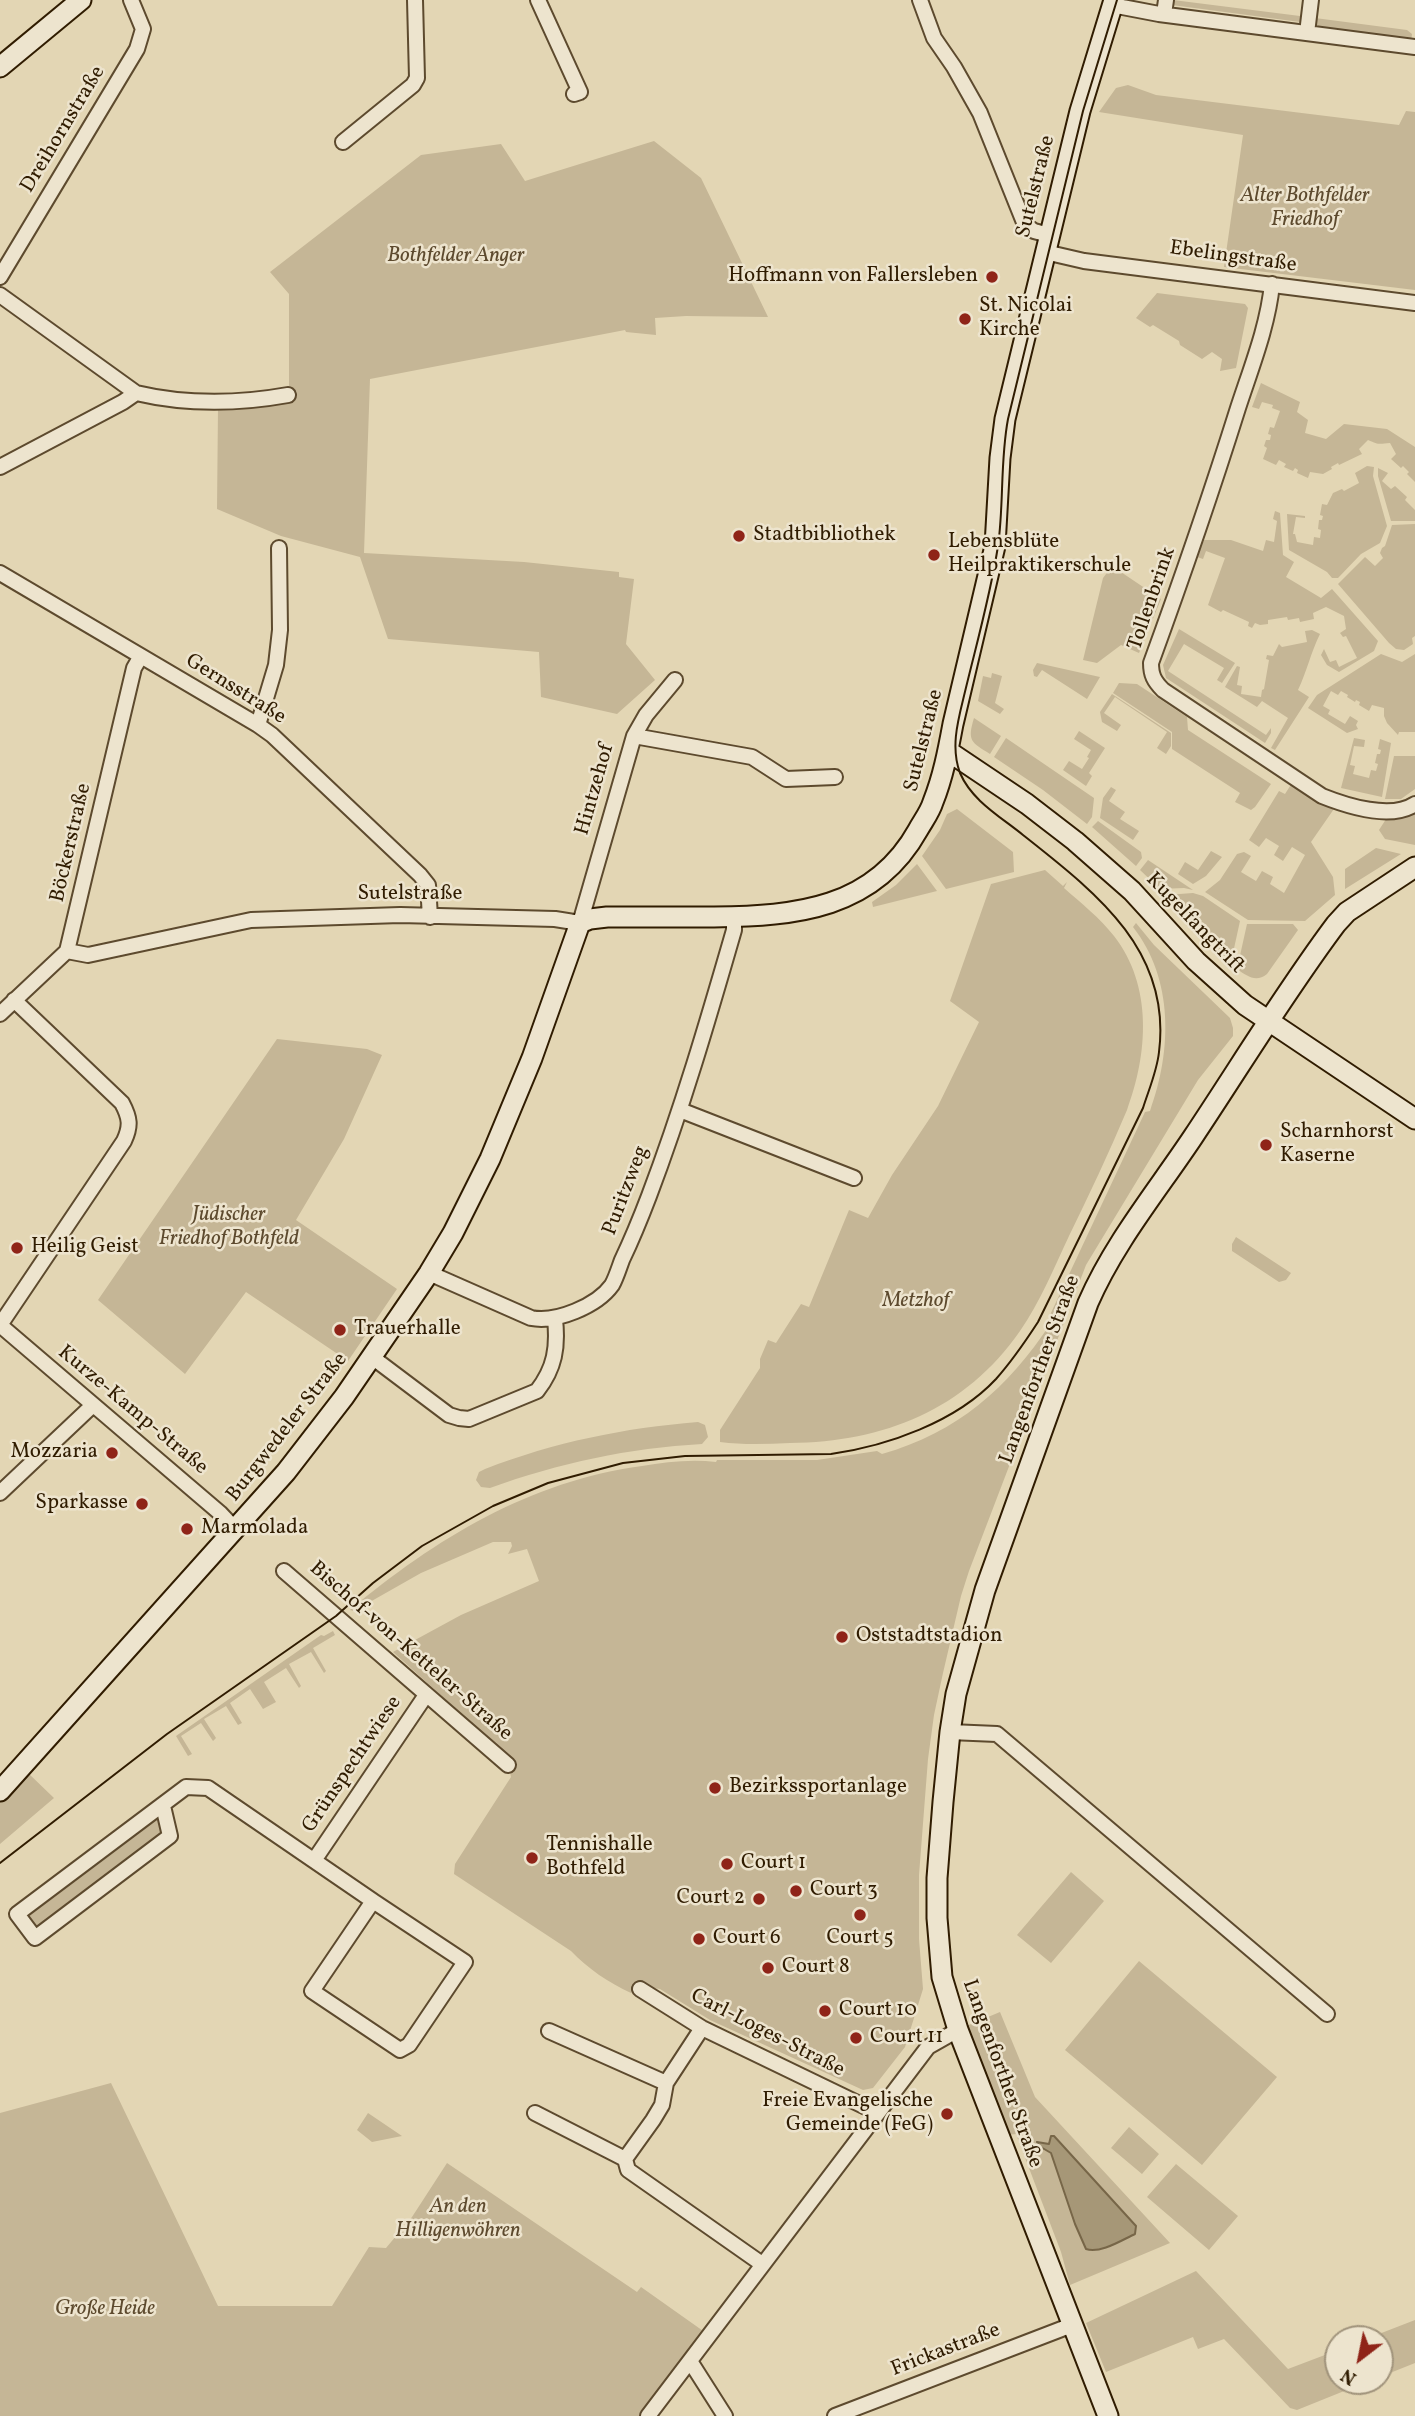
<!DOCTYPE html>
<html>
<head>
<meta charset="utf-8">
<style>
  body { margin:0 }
  #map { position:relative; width:1415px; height:2416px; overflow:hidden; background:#e3d6b4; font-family:Vollkorn,serif }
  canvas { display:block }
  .north { position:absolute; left:1324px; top:2325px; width:70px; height:70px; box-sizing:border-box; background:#ede4ce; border:2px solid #a1947c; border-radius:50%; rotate:212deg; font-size:19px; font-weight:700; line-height:28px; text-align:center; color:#301c01 }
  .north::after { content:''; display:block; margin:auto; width:24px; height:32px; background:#8f2418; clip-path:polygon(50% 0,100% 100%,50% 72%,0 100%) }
</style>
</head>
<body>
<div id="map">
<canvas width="1415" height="2416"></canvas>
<div class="north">N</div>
</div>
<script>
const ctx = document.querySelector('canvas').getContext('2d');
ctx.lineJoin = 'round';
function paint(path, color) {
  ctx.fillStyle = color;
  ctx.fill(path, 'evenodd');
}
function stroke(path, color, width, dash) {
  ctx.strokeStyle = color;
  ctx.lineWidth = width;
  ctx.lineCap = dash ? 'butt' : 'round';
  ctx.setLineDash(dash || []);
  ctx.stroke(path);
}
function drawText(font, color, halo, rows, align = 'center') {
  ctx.font = font + ' Vollkorn,serif';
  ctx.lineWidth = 5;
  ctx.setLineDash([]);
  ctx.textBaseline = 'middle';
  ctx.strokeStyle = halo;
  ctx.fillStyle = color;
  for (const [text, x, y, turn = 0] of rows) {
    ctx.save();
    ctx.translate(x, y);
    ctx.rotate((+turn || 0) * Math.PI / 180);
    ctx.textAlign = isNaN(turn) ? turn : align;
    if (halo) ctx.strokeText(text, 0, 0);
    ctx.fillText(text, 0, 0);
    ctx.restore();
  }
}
paint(new Path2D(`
  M1173 0 1300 16V22L1172 5Z
  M1315 18 1407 30 1412 34 1411 42 1405 41 1403 38 1314 26Z
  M1128 85 1156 95 1399 125 1406 111 1415 112V290L1224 267 1243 135 1099 112 1116 88Z
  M654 141 701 178 768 317 686 316 655 318 656 335 626 332 625 330 370 379 364 553 524 562 619 572V577L634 579 626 644 655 680 617 714 541 697 539 652 388 639 360 557 281 536 217 509 218 408 289 402V294L270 272 421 155 501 144 525 181Z
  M1157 293 1245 304 1248 308 1236 368 1220 371 1222 359 1212 352 1202 359 1180 345 1179 341 1153 325 1150 327 1136 318Z
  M1261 383 1300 402 1297 412 1308 420 1305 433 1326 439 1344 424 1387 429 1415 447V482L1407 474 1409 472 1403 466 1401 468 1391 459 1396 454 1390 443C1379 444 1379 445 1368 440L1359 449 1362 454 1339 465 1338 463 1331 467 1332 469 1323 474 1310 472 1308 478 1297 473 1298 470 1295 468 1293 471 1284 467 1286 464 1279 460 1276 465 1263 459 1267 448 1264 446 1266 440H1270L1271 435 1268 434 1270 427 1274 428 1280 411 1272 408 1273 405 1262 402 1259 409 1252 407Z
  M1367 466 1374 467 1373 476 1387 526 1380 543 1361 554 1338 578H1332L1327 572 1289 550 1287 514 1305 516V518L1296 517 1293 534H1295L1297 542 1313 545 1314 537 1320 538 1321 530 1318 529 1319 520H1322L1323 516 1320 515 1322 504 1327 505 1333 493 1342 489 1344 491 1359 483 1355 473Z
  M1378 468 1388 473 1382 481 1391 489 1395 486 1407 497 1405 500 1415 510V521H1391L1378 476Z
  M1275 511 1280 513 1283 555 1294 562 1286 577 1321 598 1332 589 1378 641 1374 651 1339 672 1327 665 1321 655 1324 649 1330 662 1336 660 1339 667 1357 658 1346 636 1343 637 1340 633 1346 629 1344 616 1326 607 1313 613 1314 619 1300 622 1299 618 1288 620 1287 617 1268 620V624L1260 625 1255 623 1252 628 1248 626 1249 622 1223 610 1221 612 1208 605 1225 558 1206 551 1203 559 1197 557 1204 540H1231L1263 551 1266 540 1274 542 1277 521 1273 519Z
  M1415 524V636L1412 638 1413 644 1404 650 1396 649 1389 643 1338 584 1365 557 1375 566 1383 558 1380 553 1382 548 1385 546 1392 525Z
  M1112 566 1161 599 1139 653 1121 645 1097 663 1083 660 1103 578Z
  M1179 629 1235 663 1222 683 1217 680 1224 668 1184 644 1168 671 1266 735 1271 728V733L1265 743 1166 678 1163 665Z
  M1312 630 1320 634C1311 652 1307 671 1298 690L1309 697 1275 750 1271 748 1288 718 1262 701 1257 707 1225 687 1237 666 1240 667 1237 685 1242 686 1241 694 1261 697 1262 690 1264 689 1269 660 1266 659 1267 655 1273 656 1279 644 1282 647 1307 642 1305 631Z
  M1381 654 1402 662 1415 654V732H1399L1398 735 1387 723 1384 716V708L1372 705 1369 711 1359 705 1360 702 1356 700 1355 702 1347 697 1348 695 1341 691 1338 695 1331 691 1323 706 1330 710 1328 714 1345 724 1350 716 1358 721 1356 725 1358 729 1347 733 1308 708 1317 695Z
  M1037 663 1100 677 1087 699 1042 670 1037 677 1034 676 1033 670Z
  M992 673 1002 676 995 703 1004 709 1000 714 978 701 983 676 991 678Z
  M1119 683 1137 684 1187 717 1188 730 1271 784 1255 807 1251 810 1235 802 1240 793 1172 749V732L1113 693Z
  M1112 694 1171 733V746L1166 754 1157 748 1167 732 1115 697 1104 713 1121 725 1117 731 1102 722 1100 712Z
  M974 718 1001 736 990 754C971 742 967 741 974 718Z
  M1079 731 1105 748 1089 773 1092 776 1086 786 1063 770 1069 761 1082 769 1089 758 1087 757 1091 750 1074 739Z
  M1006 738 1094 798 1092 817 1087 824 1043 790 994 757Z
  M1354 738 1365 740 1364 747 1354 746 1350 765 1355 766 1353 774 1369 778 1371 770 1376 771 1378 764 1375 763 1377 754H1380L1381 750 1378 749 1380 739 1391 743 1382 797 1341 788Z
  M1394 756H1415V789L1401 799H1385Z
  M1292 783 1336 806 1311 842 1333 877 1335 895 1305 921 1248 920 1205 892 1220 880 1237 854 1244 852 1251 856 1241 872 1256 881 1262 871 1273 877 1270 884 1284 893 1305 855 1292 847 1283 861 1274 855 1279 846 1266 838 1259 847 1249 840 1279 791 1285 794Z
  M1111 787 1116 790 1109 801 1125 812 1120 819 1139 831 1133 840 1100 818 1103 798Z
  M957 809 1013 852 1014 872 946 889 922 856 940 830 947 814Z
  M1415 810V845L1385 839 1379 830 1388 816Z
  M1098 821 1141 852 1142 858 1136 866 1092 827Z
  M1376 848 1401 854 1345 889V869Z
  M1211 851 1222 857 1206 876 1193 884 1178 874 1185 862 1198 870Z
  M1148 860 1193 890 1184 888 1160 889 1140 870Z
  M917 864 937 891 873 907 872 902 896 885Z
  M1045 870 1063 886 1067 882 1064 888C1081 903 1100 918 1114 936 1153 986 1148 1054 1127 1110 1109 1153 1089 1195 1069 1236 1054 1268 1040 1302 1020 1331 965 1410 884 1442 790 1443 767 1444 743 1445 720 1442V1430L760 1368V1359L768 1340 776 1343 801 1304 809 1307 849 1210 868 1218 892 1175 938 1106 979 1022 950 1001 991 884Z
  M1193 893 1203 896 1240 921 1233 953 1224 956 1181 910 1183 908 1178 903 1175 905 1166 895Z
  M1136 923 1154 945 1230 1018 1233 1028V1036L1198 1080 1086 1265 969 1571 961 1596 943 1673 934 1715 928 1759 919 1875V1939L923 1989 905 2047 873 2088 863 2090 710 2020 660 1989 647 1987 631 1993C609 1983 587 1968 571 1951L454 1874 455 1864 511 1777 506 1754 393 1652 461 1615 539 1581 527 1549 508 1554 512 1546 511 1542H493L421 1573 354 1611 350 1610C435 1539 530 1481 642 1466 666 1462 691 1459 716 1462L717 1460H817L877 1451 882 1454C958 1432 1007 1389 1051 1323L1050 1315 1145 1112 1150 1111C1172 1051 1174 979 1133 927Z
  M1247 924H1293L1298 930 1267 974C1256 983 1247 976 1237 969Z
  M277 1039 367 1049 382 1055 344 1139 296 1220 397 1289 348 1361 246 1292 185 1374 98 1300Z
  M1236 1237 1291 1273 1286 1280 1279 1282 1232 1251V1244Z
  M698 1422 705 1425 708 1437 702 1444C629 1448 559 1463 490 1488L481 1487 476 1480 479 1472 485 1469C555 1442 624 1428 698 1422Z
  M333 1631 335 1635 313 1648 326 1671 324 1673 311 1652 289 1664 301 1686 299 1688 286 1668 264 1682 276 1702 263 1709 250 1689 230 1703 242 1723 238 1725 226 1706 204 1719 216 1738 213 1741 201 1723 181 1736 192 1754 188 1756 176 1736 321 1635 324 1636Z
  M27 1772 54 1798 0 1844V1801Z
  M163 1806 170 1836 35 1938 17 1914Z
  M1071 1872 1104 1901 1051 1963 1017 1935Z
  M1139 1961 1277 2077 1202 2165 1065 2050Z
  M1000 2012 1035 2097 1170 2243 1070 2285 1061 2252 1016 2134 1007 2135 964 2027ZM1038 2142 1049 2144 1135 2234 1109 2246 1091 2251 1082 2241 1051 2153 1039 2146Z
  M111 2083 218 2306H332L369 2247 386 2248 412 2217 447 2163 637 2292 641 2287 706 2333 642 2416H0V2113Z
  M368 2113 402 2136 372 2142 357 2130Z
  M1129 2127 1159 2154 1142 2174 1111 2148Z
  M1176 2164 1238 2216 1209 2250 1147 2197Z
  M1196 2271 1288 2369 1338 2350V2381H1369L1297 2410 1290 2408 1224 2339 1198 2349 1193 2337 1106 2372 1086 2323Z
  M1415 2320V2363L1380 2377V2339H1366Z`), '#c5b696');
const water = new Path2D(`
  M1051 2136H1054L1136 2226 1135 2234C1122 2240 1100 2254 1086 2249L1075 2224 1051 2153 1039 2146 1037 2142 1049 2144Z`);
paint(water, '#a69777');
stroke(water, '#776648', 2);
const street = new Path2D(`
  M538 0 580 92 574 94
  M920 0 934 38 954 67 980 113 1025 225 1034 231 1049 235
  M1112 5 1159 14 1415 47
  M1164 14 1166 0
  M1307 33 1311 0
  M343 142 413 85 417 78 415 0
  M1045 252 1084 261 1415 303
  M0 277 137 49 143 29 131 0
  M1272 284C1268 326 1251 368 1238 408 1211 494 1182 578 1151 663 1151 675 1154 681 1163 690L1322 796C1347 806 1391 820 1415 804
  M0 295 136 393C187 405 238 404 288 395
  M0 467 123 402 136 393
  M0 573 258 725 272 735 420 875 428 885 430 917
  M258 725 276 665 280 630 279 548
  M634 736 752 757 786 779 835 777
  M67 951 88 955 251 920 400 915 555 919 580 923 634 736 646 715 675 680
  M14 1000 122 1103C130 1118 131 1126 124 1141L0 1325 220 1513 236 1530
  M0 1014 67 951 134 668 141 656
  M680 1110 854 1178
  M429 1273 531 1318C556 1323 597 1306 612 1285 616 1278 619 1268 622 1260 632 1239 641 1217 649 1196 682 1109 708 1020 734 930V917
  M372 1357 449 1415 459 1418 469 1419 537 1391C555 1368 558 1347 555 1319
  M0 1493 93 1405
  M284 1571 508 1765
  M950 1732 997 1734 1327 2014
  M163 1806 170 1836 35 1938 17 1914 186 1787 208 1788 373 1901
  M315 1859 426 1695
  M373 1901 465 1962 409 2045 400 2050 312 1991Z
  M640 1989 702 2028 876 2112
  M702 2028 666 2083 662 2105 653 2120 625 2159 628 2170 762 2264
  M549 2031 666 2083
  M535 2113 625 2159
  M690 2361 725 2416
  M648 2416 928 2047 958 2030
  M835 2416 1072 2325`);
const secondary = new Path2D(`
  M0 67 81 0
  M948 751 1027 804 1075 841 1132 891 1196 961 1245 1005 1415 1119
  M0 1791 286 1472 344 1397 429 1273 453 1233 490 1159 532 1058 580 923 590 919 607 917C643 917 678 917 714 917 796 916 874 909 918 830 923 821 930 812 933 802 943 777 948 751 953 724L995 546 1000 458 1005 419 1080 111 1114 0
  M1108 2416 958 2030 942 1977 937 1918V1878L943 1802 950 1732 956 1694 985 1590 1088 1303C1114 1243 1157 1191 1193 1137 1241 1065 1285 992 1336 924L1347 912 1415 867`);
stroke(street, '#5d4a2e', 18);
stroke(secondary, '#301c01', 23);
stroke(street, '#ede4ce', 14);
stroke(secondary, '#ede4ce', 19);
stroke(new Path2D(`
  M0 1863 167 1734 336 1616 373 1583 422 1546 493 1506 548 1483 623 1463 685 1456 831 1454C887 1446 956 1422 996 1379 1012 1361 1025 1342 1038 1322L1143 1108C1149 1089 1157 1071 1159 1052 1172 950 1095 892 1023 835 1001 817 972 801 960 773 951 749 957 724 963 700 975 649 990 598 998 546 1004 504 1000 461 1008 419L1083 111 1117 0`), '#301c01', 2);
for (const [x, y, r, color] of [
  [992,277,7,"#8f2418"],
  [965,319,7,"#8f2418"],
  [739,536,7,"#8f2418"],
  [934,555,7,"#8f2418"],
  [1266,1145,7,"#8f2418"],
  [17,1248,7,"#8f2418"],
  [340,1330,7,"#8f2418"],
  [112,1453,7,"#8f2418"],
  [142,1504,7,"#8f2418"],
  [187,1529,7,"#8f2418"],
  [842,1637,7,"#8f2418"],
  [715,1788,7,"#8f2418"],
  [532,1858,7,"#8f2418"],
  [727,1864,7,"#8f2418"],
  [796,1891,7,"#8f2418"],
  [759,1899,7,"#8f2418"],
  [860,1915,7,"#8f2418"],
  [699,1939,7,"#8f2418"],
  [768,1968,7,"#8f2418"],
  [825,2011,7,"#8f2418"],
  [856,2038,7,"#8f2418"],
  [947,2114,7,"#8f2418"]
]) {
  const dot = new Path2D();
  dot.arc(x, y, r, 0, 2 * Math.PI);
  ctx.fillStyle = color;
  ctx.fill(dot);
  stroke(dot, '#ede4ce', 2.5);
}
drawText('21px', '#301c01', '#ede4ce', [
  ["Dreihornstraße",64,130,-59],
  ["Sutelstraße",1037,187,-76],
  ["Ebelingstraße",1233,258,8],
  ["Tollenbrink",1153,599,-71],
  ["Gernsstraße",235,690,32],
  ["Sutelstraße",925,741,-76],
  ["Hintzehof",596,790,-74],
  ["Böckerstraße",72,843,-77],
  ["Sutelstraße",410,895],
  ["Kugelfangtrift",1194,924,46],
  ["Puritzweg",627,1191,-69],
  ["Langenforther Straße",1041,1370,-70],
  ["Kurze-Kamp-Straße",132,1411,40],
  ["Burgwedeler Straße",288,1428,-52],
  ["Bischof-von-Ketteler-Straße",410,1652,41],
  ["Grünspechtwiese",353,1765,-56],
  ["Carl-Loges-Straße",767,2034,27],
  ["Langenforther Straße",1001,2074,70],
  ["Frickastraße",946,2351,-21]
]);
drawText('italic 21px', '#5d4a2e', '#ede4ce', [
  ["Alter Bothfelder",1305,197],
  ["Friedhof",1305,221],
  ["Bothfelder Anger",456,257],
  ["Jüdischer",229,1216],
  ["Friedhof Bothfeld",229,1240],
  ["Metzhof",916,1302],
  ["An den",458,2208],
  ["Hilligenwöhren",458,2232],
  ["Große Heide",105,2310]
]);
drawText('21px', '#301c01', '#ede4ce', [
  ["Hoffmann von Fallersleben",978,277,"right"],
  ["St. Nicolai",979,307],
  ["Kirche",979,331],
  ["Stadtbibliothek",753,536],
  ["Lebensblüte",948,543],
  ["Heilpraktikerschule",948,567],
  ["Scharnhorst",1280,1133],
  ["Kaserne",1280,1157],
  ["Heilig Geist",31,1248],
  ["Trauerhalle",354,1330],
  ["Mozzaria",98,1453,"right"],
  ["Sparkasse",128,1504,"right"],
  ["Marmolada",201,1529],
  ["Oststadtstadion",856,1637],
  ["Bezirkssportanlage",729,1788],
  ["Tennishalle",546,1846],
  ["Bothfeld",546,1870],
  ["Court 1",741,1864],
  ["Court 3",810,1891],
  ["Court 2",745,1899,"right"],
  ["Court 6",713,1939],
  ["Court 5",860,1939,"center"],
  ["Court 8",782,1968],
  ["Court 10",839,2011],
  ["Court 11",870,2038],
  ["Freie Evangelische",933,2102,"right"],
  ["Gemeinde (FeG)",933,2126,"right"]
], 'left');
</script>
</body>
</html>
